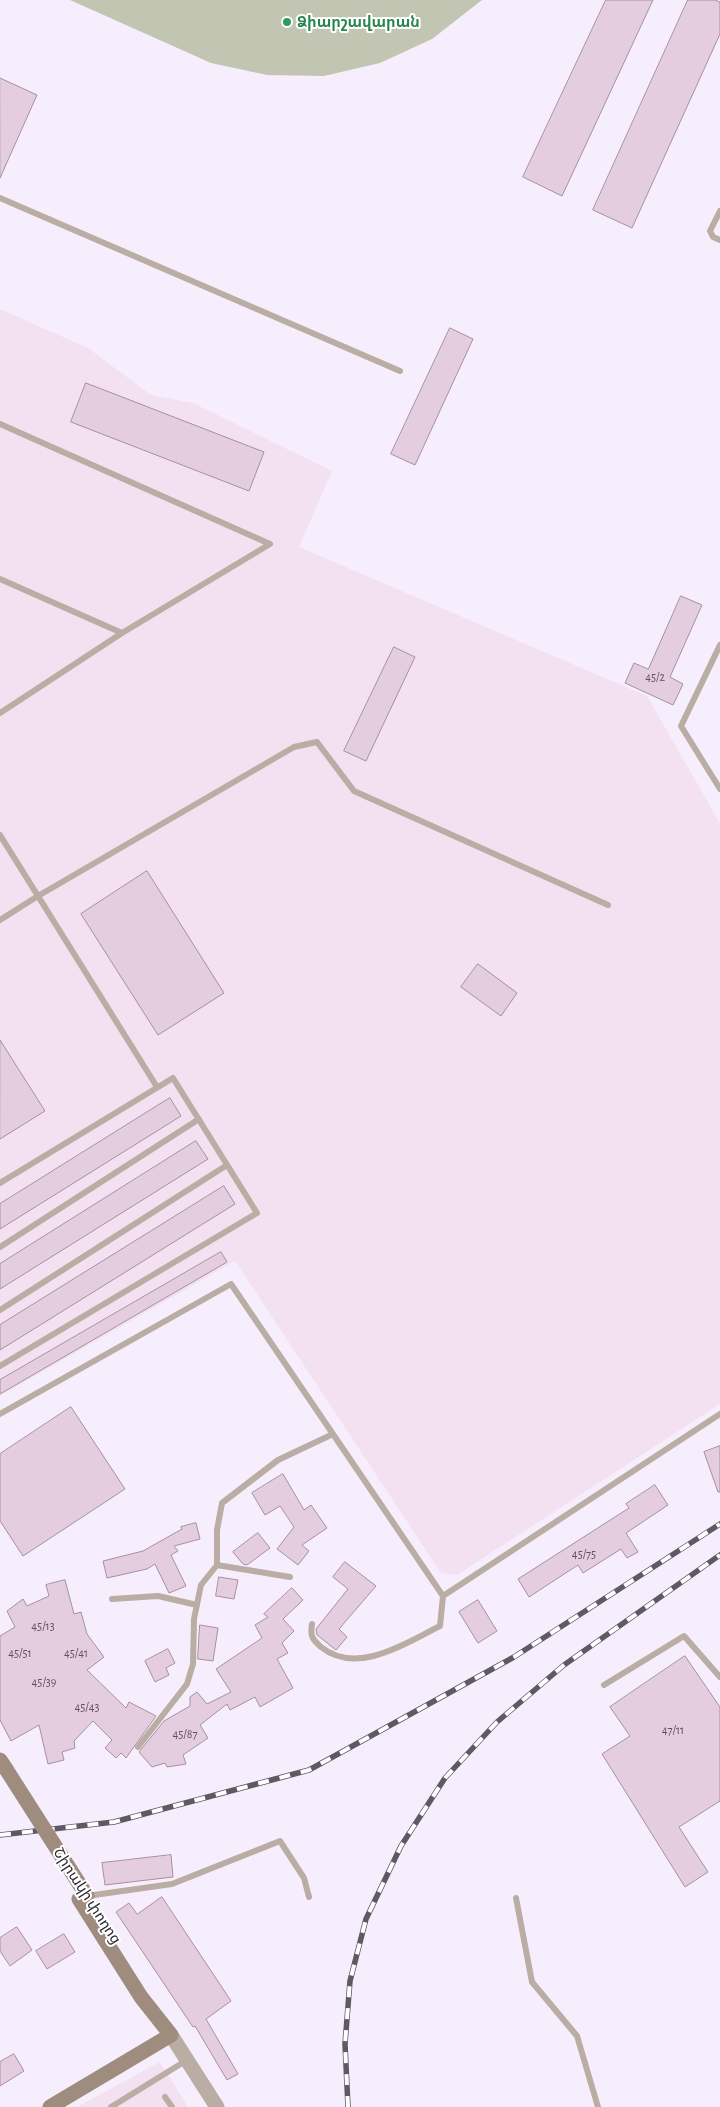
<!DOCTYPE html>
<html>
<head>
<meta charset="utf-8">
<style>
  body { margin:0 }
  canvas { display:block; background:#f6eefc }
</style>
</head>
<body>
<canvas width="720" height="2107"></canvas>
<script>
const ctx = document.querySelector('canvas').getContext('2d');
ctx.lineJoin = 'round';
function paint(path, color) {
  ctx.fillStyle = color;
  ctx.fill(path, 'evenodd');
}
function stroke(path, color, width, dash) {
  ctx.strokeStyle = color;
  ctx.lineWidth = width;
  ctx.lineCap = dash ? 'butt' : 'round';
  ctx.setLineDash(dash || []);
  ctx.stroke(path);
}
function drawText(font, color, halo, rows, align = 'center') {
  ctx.font = font + ' "Alegreya Sans","Noto Sans Armenian",sans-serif';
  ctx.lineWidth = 4;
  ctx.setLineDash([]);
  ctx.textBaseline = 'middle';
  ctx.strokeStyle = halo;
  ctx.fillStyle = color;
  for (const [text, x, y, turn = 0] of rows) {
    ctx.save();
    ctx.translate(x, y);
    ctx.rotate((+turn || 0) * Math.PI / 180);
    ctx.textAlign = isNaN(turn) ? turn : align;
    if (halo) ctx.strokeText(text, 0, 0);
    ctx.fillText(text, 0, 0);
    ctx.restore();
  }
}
paint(new Path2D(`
  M0 309 88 348 151 395 193 403 332 471 299 547 647 696 720 823V1404L457 1575 441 1573 235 1261 0 1396Z
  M160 2062 188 2107H77Z`), '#f3e1f2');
paint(new Path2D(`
  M70 0H482L432 39 380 63 324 76 267 75 211 63Z`), '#c2c5b1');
const building = new Path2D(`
  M606 0H653L562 196 523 177Z
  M688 0H715L720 2V34L632 228 593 210Z
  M0 78 37 95 0 178Z
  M450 328 473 339 415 465 391 454Z
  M86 383 264 452 249 491 71 422Z
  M681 596 702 605 670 677 683 684 673 705 625 683 634 663 648 669Z
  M394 647 415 657 366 761 344 751Z
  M147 871 224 993 158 1035 81 914Z
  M478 964 517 993 501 1016 461 987Z
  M0 1040 45 1111 0 1139Z
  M170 1098 181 1116 0 1229V1204Z
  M196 1141 208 1159 0 1289V1264Z
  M224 1186 235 1204 0 1350V1325Z
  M221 1252 227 1262 0 1394V1380Z
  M71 1407 125 1489 23 1556 0 1521V1454Z
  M720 1446V1492H718L704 1452Z
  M283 1474 304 1510 311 1505 327 1528 302 1545 309 1551 298 1565 277 1549 294 1527 280 1506 265 1515 252 1493Z
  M655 1485 668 1505 626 1533 638 1552 627 1558 621 1549 583 1573 578 1565 529 1597 518 1579 629 1508 626 1504Z
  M196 1523 200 1539 174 1546 178 1551 171 1555 186 1586 169 1593 155 1564 147 1569 107 1578 103 1561 143 1551 182 1529 181 1527Z
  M258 1533 270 1548 247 1565 243 1564 233 1552Z
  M345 1562 376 1586 339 1629 347 1637 336 1650 317 1635 316 1629 348 1589 333 1577Z
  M219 1577 238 1580 234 1599 216 1596Z
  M65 1580 74 1614 81 1612 87 1634 104 1657 87 1670 126 1708 129 1702 156 1716 126 1758 121 1753 116 1758 105 1748 112 1740 93 1721 74 1741 75 1748 62 1752 64 1760 48 1764 39 1725 11 1741 0 1720V1636L15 1627 7 1611 23 1599 27 1606 49 1596 46 1585Z
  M292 1588 303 1600 283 1619 294 1631 282 1643 288 1653 277 1659 293 1688 260 1707 255 1697 230 1710 227 1704 200 1725 208 1738 183 1755 186 1764 167 1767 165 1763 152 1767 139 1752 164 1721 190 1706V1697L197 1692 207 1704 231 1692 216 1669 262 1638 255 1625 268 1617 264 1614Z
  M478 1600 497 1631 478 1643 459 1612Z
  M200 1625 218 1628 213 1661 198 1659Z
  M168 1649 175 1663 166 1668 169 1675 155 1682 145 1661Z
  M685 1656 720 1707V1801L679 1827 708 1872 685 1887 602 1754 630 1736 610 1707Z
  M171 1855 173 1877 105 1885 102 1863Z
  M162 1897 231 2001 206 2019 238 2074 227 2080 195 2026 193 2027 116 1912 129 1903 137 1914Z
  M17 1927 32 1950 10 1966 0 1951V1938Z
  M64 1934 75 1952 47 1969 36 1951Z
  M14 2054 24 2071 0 2086V2062Z`);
paint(building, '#e4cddf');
stroke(building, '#a590a0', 1);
stroke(new Path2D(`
  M0 198 400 371
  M720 211 710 231 713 237 720 240
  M0 424 270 544 122 633 0 713
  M0 579 122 633
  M720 645 681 726 720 789
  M0 835 157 1087
  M0 920 38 896 294 747 317 742 354 791 608 905
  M0 1183 173 1078 257 1213 0 1366
  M0 1247 199 1119
  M0 1310 227 1165
  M0 1414 231 1284 443 1596 440 1626C406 1643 357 1676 321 1647 312 1639 310 1636 312 1624
  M217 1565 290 1577
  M443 1596 720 1414
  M112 1599 158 1596 197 1605
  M604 1685 684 1636 720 1677
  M138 1747 187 1684 193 1664 194 1619 201 1585 217 1565V1530L222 1503 278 1460 333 1434
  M87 1896 172 1884 280 1841 304 1878 309 1897
  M516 1898 532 1982 577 2036 598 2107
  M165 2097 172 2107
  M111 2107 187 2060`), '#b9ada4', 6);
stroke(new Path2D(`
  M171 2035 217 2107`), '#b9ada4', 15);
stroke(new Path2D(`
  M0 1760 6 1769
  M79 1899 141 1997 171 2035
  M50 2107 171 2035`), '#9e8c7f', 15);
const rail = new Path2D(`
  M0 1835 114 1822 309 1770 514 1657 720 1524
  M348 2107 345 2044 350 1981 366 1919 401 1846 445 1778 497 1722 564 1665 720 1555`);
stroke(rail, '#5f5964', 5.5);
stroke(rail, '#fff', 4, [11]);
stroke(new Path2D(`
  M6 1769 87 1896`), '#9e8c7f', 15);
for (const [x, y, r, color] of [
  [287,22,5,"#2e9e5b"]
]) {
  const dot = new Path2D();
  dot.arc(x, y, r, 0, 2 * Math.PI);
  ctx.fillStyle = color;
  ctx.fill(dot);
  stroke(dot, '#fff', 2);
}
drawText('12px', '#5d545f', null, [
  ["45/2",655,677],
  ["45/75",584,1554],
  ["45/13",43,1626],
  ["45/51",20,1653],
  ["45/41",76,1653],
  ["45/39",44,1682],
  ["45/43",87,1707],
  ["47/11",673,1730],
  ["45/87",185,1734]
]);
drawText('bold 15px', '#27864d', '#fff', [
  ["Ձիարշավարան",297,22]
], 'left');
drawText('15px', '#302b34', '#fff', [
  ["Շիրակի փողոց",87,1896,57]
]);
</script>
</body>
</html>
